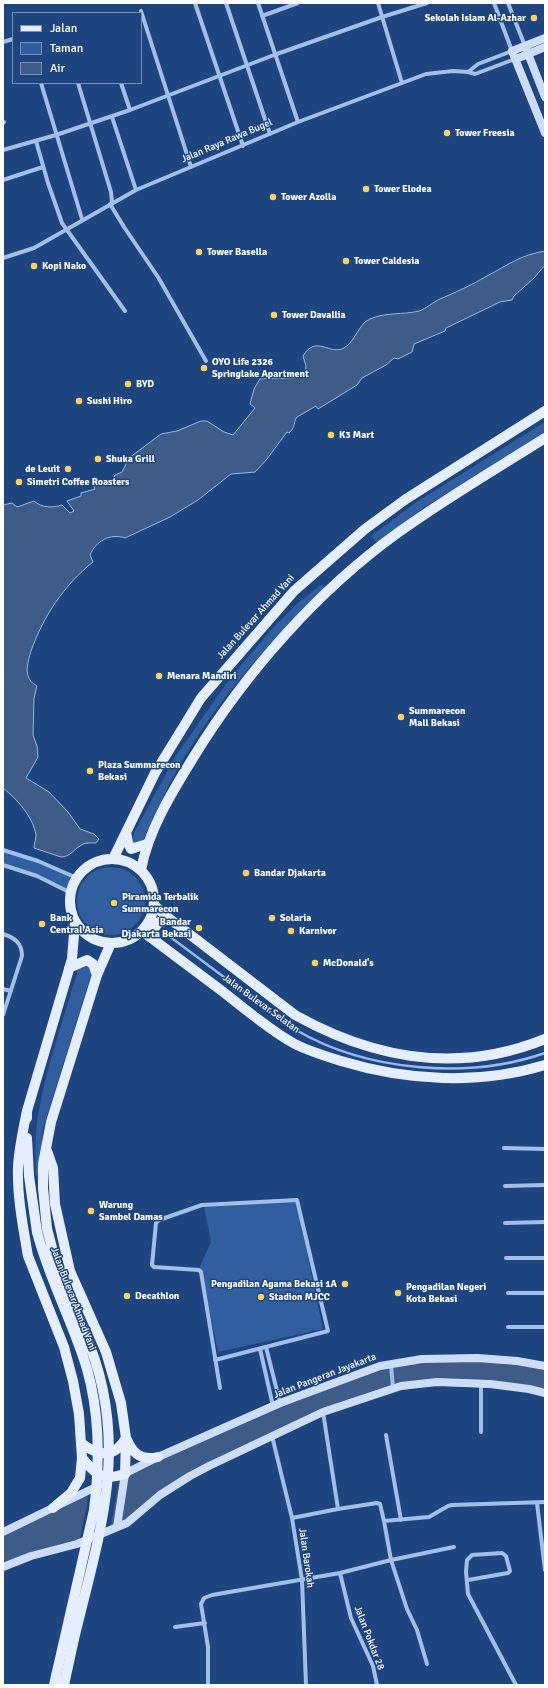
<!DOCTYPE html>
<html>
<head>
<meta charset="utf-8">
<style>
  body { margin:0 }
  #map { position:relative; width:548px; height:1688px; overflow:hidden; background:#1e4580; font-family:Signika,sans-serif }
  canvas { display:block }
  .frame { position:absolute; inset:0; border:4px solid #fff; pointer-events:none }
  .legend { position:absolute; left:12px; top:12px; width:130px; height:72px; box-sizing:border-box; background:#1e4580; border:1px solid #788fb3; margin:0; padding:5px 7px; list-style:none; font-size:12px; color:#fff }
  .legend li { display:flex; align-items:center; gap:8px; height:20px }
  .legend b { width:20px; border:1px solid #788fb3 }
</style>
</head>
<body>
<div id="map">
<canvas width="548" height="1688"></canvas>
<div class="frame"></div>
<ul class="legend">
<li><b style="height:5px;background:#e5eefe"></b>Jalan</li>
<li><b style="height:11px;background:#315e9e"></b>Taman</li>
<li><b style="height:11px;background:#3f5c88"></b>Air</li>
</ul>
</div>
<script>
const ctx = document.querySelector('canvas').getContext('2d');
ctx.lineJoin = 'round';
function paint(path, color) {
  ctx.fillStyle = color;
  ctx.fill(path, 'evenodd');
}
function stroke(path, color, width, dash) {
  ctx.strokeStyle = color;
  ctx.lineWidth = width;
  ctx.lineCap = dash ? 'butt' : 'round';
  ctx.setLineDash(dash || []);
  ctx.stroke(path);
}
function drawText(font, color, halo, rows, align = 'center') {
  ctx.font = font + ' Signika,sans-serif';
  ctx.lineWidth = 3;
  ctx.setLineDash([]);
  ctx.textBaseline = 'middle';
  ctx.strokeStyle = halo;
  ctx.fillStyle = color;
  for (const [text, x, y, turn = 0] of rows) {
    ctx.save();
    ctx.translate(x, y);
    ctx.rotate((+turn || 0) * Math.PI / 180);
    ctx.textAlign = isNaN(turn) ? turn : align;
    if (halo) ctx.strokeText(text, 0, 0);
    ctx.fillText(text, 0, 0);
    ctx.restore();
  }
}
paint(new Path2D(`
  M545 422V432L423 508 377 543 371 536 418 501Z
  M321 585 325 587C271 641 219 697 181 763 166 788 155 816 142 842L137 844 132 842 134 833 175 757 231 677 273 628 298 603Z
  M3 850 38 861 77 878 71 893 37 876 3 865Z
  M77 901a34 34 0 1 1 68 0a34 34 0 1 1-68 0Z
  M88 964 92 972 43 1128 39 1175 36 1176C35 1156 35 1135 38 1115 47 1064 65 1015 79 966Z
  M296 1201 323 1329 218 1352 200 1266 211 1242 204 1206Z`), '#315e9e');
const water = new Path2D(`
  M545 251V265L534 278 514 296 512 300 500 302 446 328 445 331 414 344 412 352 398 359 394 358 386 365 362 378 357 385 318 409 316 406 297 417C293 422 296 427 289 433L287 432 267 459 255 472 231 474 198 500 170 517 125 538C110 533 96 541 90 555L93 562C64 585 43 617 31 651 27 664 23 679 37 686L34 698 33 735 37 746 38 757 26 778 49 792 68 812 80 829 94 834 99 839 96 843C91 843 85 842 80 846 73 850 70 857 61 857L34 848C34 844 36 839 36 835 33 817 17 799 3 788V505L12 503 17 507 34 501C42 508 52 508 62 505L70 513 74 511 67 501 81 496V493L95 489 94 486 113 480 115 475 122 472 129 458 161 434 177 431 201 421H207L224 432 233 435 255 408 250 404 254 389 260 379C273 377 293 381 305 375L306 366 303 356C316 334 330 356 344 348 355 342 359 323 370 319 386 312 403 315 419 311 426 309 433 302 440 299 456 292 472 285 487 276 508 265 520 255 545 251Z
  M436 1358 545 1366V1393L529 1389 417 1384 354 1401 190 1476 127 1523 3 1567V1532L158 1457 380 1366Z`);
paint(water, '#3f5c88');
stroke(water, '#95b9ea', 1);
paint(new Path2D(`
  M120 1474 110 1532 78 1546 87 1505 88 1490Z`), '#1e4580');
stroke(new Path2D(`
  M165 933C194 955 223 976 252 998 266 1009 280 1021 296 1030 366 1071 468 1080 545 1053`), '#95b9ea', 2.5);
stroke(new Path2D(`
  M195 3 243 146
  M226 3 270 134
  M258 3 298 122
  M378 3 402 83
  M508 3 525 46
  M141 11 191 167
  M262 16 298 3
  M3 42 13 39
  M468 72 478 64 512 51 494 3
  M41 83 82 219
  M78 83 111 192 112 202
  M121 83 130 110
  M112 117 136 190
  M3 123 4 122
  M36 141 48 183 62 223 125 311
  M3 150 56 135 130 110 274 55 382 17 427 3
  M3 180 43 167
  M110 204 124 227 158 277 206 361
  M3 258 34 248 136 190 298 122 426 74 453 71 468 72 475 74 515 59
  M3 850 38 861 77 878
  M3 865 37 876 71 893
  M3 934C15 938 22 943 22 956L3 1015
  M3 989 11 991
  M504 1148 545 1149
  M505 1186 545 1185
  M505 1223 545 1222
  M506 1258H545
  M508 1293H545
  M508 1327H545
  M266 1347 280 1403
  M260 1349 273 1406
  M215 1360 328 1331 297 1200 202 1205 159 1220 156 1223 152 1265 154 1267 199 1270 201 1272 220 1388
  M391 1364 393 1389
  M481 1384V1432
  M323 1412 338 1509
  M386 1435 401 1520
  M272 1436 292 1518 302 1580 306 1685
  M537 1503 545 1570
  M292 1518 338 1509 377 1503 380 1504 384 1521
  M340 1573 351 1618 373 1666 377 1685
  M468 1580 508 1573 510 1571 506 1556 502 1553 472 1555 467 1560 466 1572 468 1594 516 1685
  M175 1627 205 1623
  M427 1664 417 1630 407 1609 391 1560 454 1547
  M208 1685V1647L201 1604 204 1598 212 1595 340 1573 391 1560 384 1521 429 1517 448 1506 452 1505 545 1502`), '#a2bfe9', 4);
stroke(new Path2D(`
  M545 38 512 51 545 133
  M525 46 545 97
  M516 59 545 47
  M122 1475 158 1457 280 1403 380 1366 422 1359 478 1358 517 1361 545 1366
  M117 1527 125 1474
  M3 1532 100 1485
  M3 1567 31 1556 77 1544 127 1523 160 1495 190 1476 209 1466 323 1412 401 1386 437 1382 490 1384 529 1389 545 1393`), '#cdddf7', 8);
stroke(new Path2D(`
  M126 832 128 843 131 849 147 844
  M113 859 155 773 201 698 294 591 365 529 406 499 545 411
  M70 901a42 42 0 1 1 84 0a42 42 0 1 1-84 0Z
  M141 870C148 831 172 792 193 758 245 673 318 590 399 532 446 498 496 469 545 438
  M155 906 171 920 295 1015C374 1059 459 1074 545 1039
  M142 931C169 951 195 971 222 991 245 1009 268 1029 293 1043 308 1051 325 1056 341 1061 407 1081 479 1085 545 1065
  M156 941 153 930 159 922 171 920
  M69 968 87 960 93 964 97 975
  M27 1111C23 1130 19 1148 18 1167 17 1196 23 1227 28 1256L64 1347 73 1381 79 1414 82 1458 80 1478 71 1493 53 1508
  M27 1118V1111L72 959 75 922
  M27 1138 29 1176 37 1232
  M47 1151 53 1168 55 1204 70 1271 106 1352 121 1403 126 1438 125 1474C102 1481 96 1475 82 1458
  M47 1229 43 1188V1164L51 1122 97 975 111 943
  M127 1440C133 1454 142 1461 158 1457
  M81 1443C98 1456 114 1459 126 1438
  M54 1685 56 1676
  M64 1685 74 1639`), '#e5eefe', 10);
stroke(new Path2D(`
  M47 1229C50 1239 52 1249 55 1259 65 1293 83 1325 95 1360 127 1459 97 1542 74 1639
  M37 1232C49 1279 73 1322 87 1369 100 1415 100 1463 94 1510L56 1676`), '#e5eefe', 10);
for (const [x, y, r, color] of [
  [534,18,4,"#f8d261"],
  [447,133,4,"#f8d261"],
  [366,189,4,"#f8d261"],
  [273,197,4,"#f8d261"],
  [199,252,4,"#f8d261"],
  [346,261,4,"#f8d261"],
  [34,266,4,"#f8d261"],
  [274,315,4,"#f8d261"],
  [204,368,4,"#f8d261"],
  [128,384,4,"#f8d261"],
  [79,401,4,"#f8d261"],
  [331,435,4,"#f8d261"],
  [98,459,4,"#f8d261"],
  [68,469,4,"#f8d261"],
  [19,482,4,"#f8d261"],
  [159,676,4,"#f8d261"],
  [401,717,4,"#f8d261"],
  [90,771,4,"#f8d261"],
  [246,873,4,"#f8d261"],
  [114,903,4,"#f8d261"],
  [272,918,4,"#f8d261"],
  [42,924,4,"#f8d261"],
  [199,928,4,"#f8d261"],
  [291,931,4,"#f8d261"],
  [315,963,4,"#f8d261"],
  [91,1211,4,"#f8d261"],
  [345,1284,4,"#f8d261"],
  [398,1293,4,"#f8d261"],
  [127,1296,4,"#f8d261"],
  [261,1297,4,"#f8d261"]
]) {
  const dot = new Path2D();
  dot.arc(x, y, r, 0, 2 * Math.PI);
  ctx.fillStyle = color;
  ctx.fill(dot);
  stroke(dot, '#1e4580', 1.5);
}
drawText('bold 10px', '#fff', '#1e4580', [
  ["Sekolah Islam Al-Azhar",526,18,"right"],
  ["Tower Freesia",455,133],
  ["Tower Elodea",374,189],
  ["Tower Azolla",281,197],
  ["Tower Basella",207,252],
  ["Tower Caldesia",354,261],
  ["Kopi Nako",42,266],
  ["Tower Davallia",282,315],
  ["OYO Life 2326",212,362],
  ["Springlake Apartment",212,374],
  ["BYD",136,384],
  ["Sushi Hiro",87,401],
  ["K3 Mart",339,435],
  ["Shuka Grill",106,459],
  ["de Leuit",60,469,"right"],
  ["Simetri Coffee Roasters",27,482],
  ["Menara Mandiri",167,676],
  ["Summarecon",409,711],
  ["Mall Bekasi",409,723],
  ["Plaza Summarecon",98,765],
  ["Bekasi",98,777],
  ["Bandar Djakarta",254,873],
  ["Piramida Terbalik",122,897],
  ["Summarecon",122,909],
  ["Bank",50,918],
  ["Central Asia",50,930],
  ["Solaria",280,918],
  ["Bandar",191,922,"right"],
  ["Djakarta Bekasi",191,934,"right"],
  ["Karnivor",299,931],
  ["McDonald's",323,963],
  ["Warung",99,1205],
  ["Sambel Damas",99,1217],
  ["Pengadilan Agama Bekasi 1A",337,1284,"right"],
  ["Pengadilan Negeri",406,1287],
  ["Kota Bekasi",406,1299],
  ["Decathlon",135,1296],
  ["Stadion MJCC",269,1297]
], 'left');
drawText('10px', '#fff', '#1e4580', [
  ["Jalan Raya Rawa Bugel",227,141,-23],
  ["Jalan Bulevar Ahmad Yani",256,617,-48],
  ["Jalan Bulevar Selatan",261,1004,36],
  ["Jalan Bulevar Ahmad Yani",73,1299,69],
  ["Jalan Pangeran Jayakarta",325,1376,-21],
  ["Jalan Barokah",306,1558,82],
  ["Jalan Pokdar 28",369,1638,69]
]);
</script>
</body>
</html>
